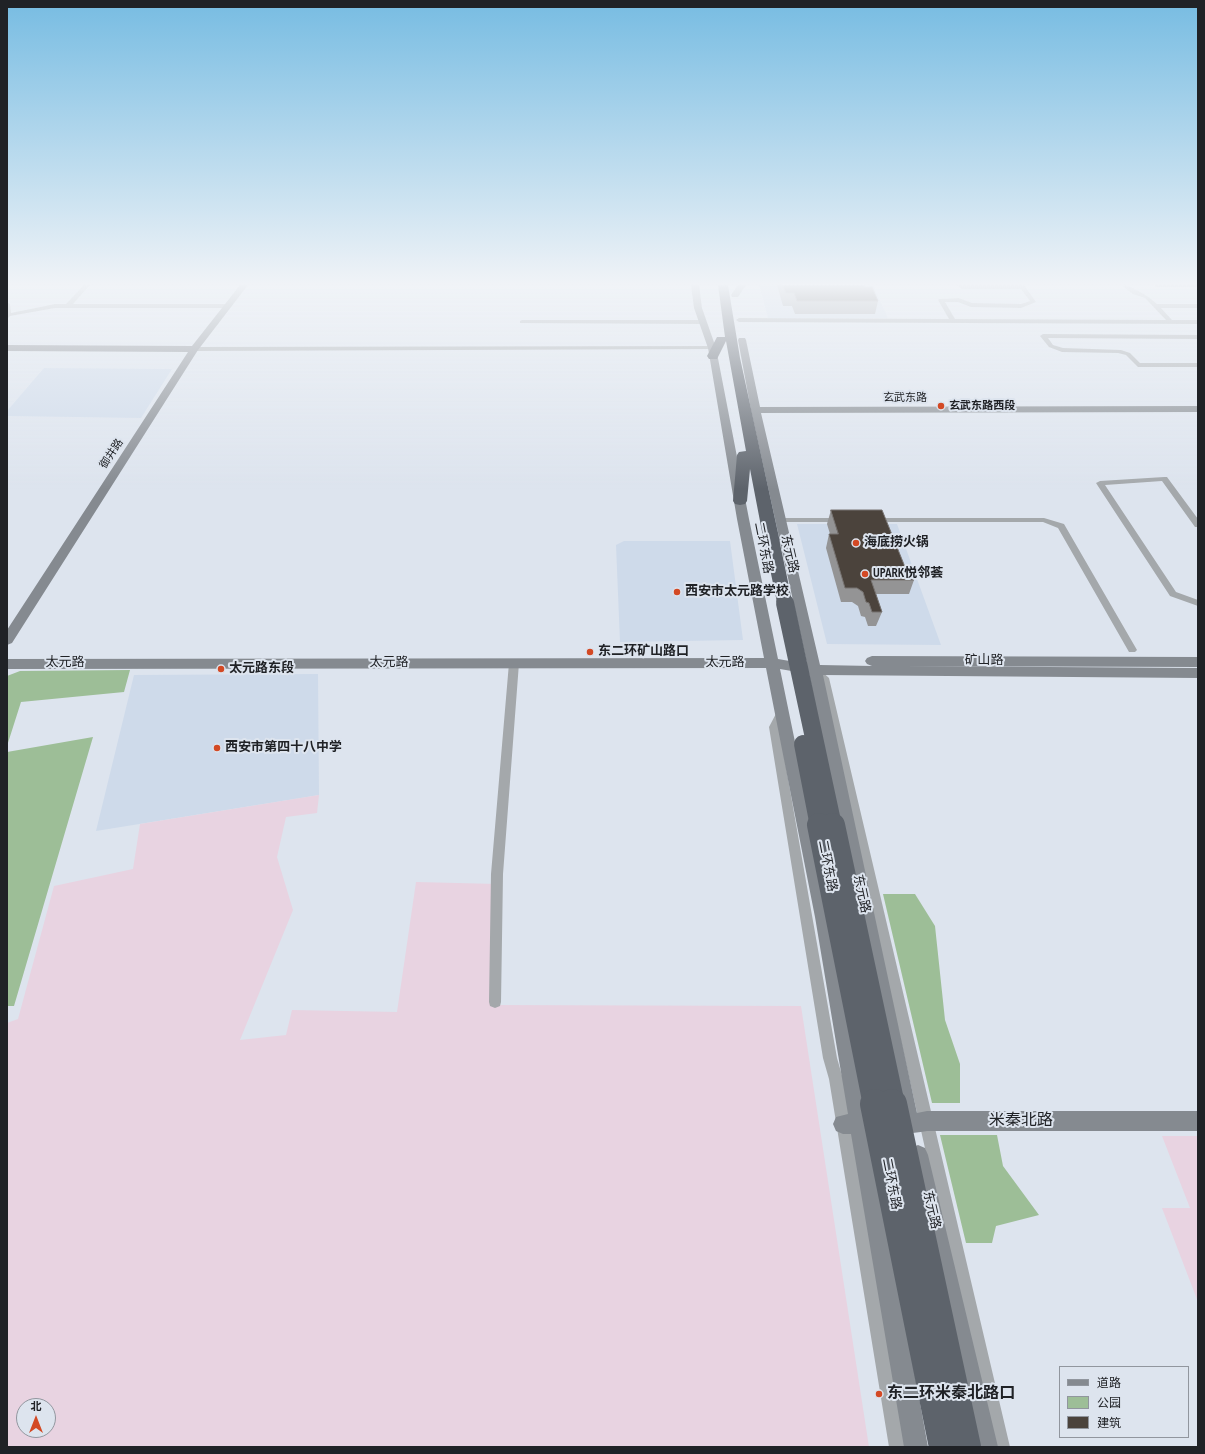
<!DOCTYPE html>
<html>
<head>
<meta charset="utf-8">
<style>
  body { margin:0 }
  #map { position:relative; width:1205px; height:1454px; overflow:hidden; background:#dde4ee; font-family:"Sofia Sans Condensed","Noto Sans SC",sans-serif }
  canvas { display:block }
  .frame { position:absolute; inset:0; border:8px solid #202226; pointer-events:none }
  .legend { position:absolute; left:1059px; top:1366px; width:130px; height:72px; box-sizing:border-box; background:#dde4ee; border:1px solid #91969e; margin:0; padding:5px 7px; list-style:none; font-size:12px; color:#202226 }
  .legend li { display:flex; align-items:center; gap:8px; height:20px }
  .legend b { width:20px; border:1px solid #91969e }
  .north { position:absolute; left:16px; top:1398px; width:40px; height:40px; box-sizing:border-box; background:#dde4ee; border:1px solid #91969e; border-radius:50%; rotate:0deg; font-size:11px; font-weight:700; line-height:16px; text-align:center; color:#202226 }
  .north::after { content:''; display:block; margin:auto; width:14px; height:18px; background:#d34924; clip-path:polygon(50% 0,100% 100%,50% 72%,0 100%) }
</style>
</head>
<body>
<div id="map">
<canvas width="1205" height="1454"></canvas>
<div class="frame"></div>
<ul class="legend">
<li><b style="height:5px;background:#858a90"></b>道路</li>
<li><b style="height:11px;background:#9dbe97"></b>公园</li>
<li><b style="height:11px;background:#4b433c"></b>建筑</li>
</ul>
<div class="north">北</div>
</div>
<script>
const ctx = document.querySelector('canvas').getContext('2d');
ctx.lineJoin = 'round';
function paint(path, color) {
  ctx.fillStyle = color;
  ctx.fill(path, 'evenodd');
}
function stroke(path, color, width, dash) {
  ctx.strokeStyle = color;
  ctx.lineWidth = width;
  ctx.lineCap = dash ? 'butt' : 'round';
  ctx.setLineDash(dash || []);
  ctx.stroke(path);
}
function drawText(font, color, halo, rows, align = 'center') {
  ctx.font = font + ' "Sofia Sans Condensed","Noto Sans SC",sans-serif';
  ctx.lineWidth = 4;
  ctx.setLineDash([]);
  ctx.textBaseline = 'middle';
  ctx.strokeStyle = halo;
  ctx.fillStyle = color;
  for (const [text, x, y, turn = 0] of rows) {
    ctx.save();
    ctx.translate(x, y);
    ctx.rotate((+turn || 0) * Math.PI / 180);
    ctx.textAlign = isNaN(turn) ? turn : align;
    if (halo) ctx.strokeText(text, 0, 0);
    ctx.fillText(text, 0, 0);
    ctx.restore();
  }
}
paint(new Path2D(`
  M759 285H873L888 318H768Z
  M44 368 172 369 141 418 7 416V411Z
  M797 524H897L941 645 827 644Z
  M624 541H730L743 640 620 642 616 545Z
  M318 674 319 795 96 831 134 675Z`), '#cedaea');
paint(new Path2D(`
  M319 795 317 813 286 817 277 857 293 910 240 1040 286 1035 292 1010 397 1012 416 882 498 884 492 1005 801 1006 869 1447H7V1023L18 1019 54 886 133 869 140 824ZM24 1406H48V1430H24Z
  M1162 1136H1198V1302L1162 1208H1190Z`), '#e8d3e1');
paint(new Path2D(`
  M130 670 124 692 21 702 7 746V676L20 671Z
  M93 737 14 1006H7V752Z
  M883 894H915L935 926 945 1020 960 1064V1103H932Z
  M940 1135H997L1003 1166 1039 1215 996 1226 992 1243H966Z`), '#9dbe97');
paint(new Path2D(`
  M84 285H90L73 304H227L230 306 227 308H55L10 316 7 319V302L10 304 11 313 55 304H66Z
  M957 285H1024L1036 302 1021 308 971 307 958 302H945L955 319 1166 320 1145 298 1133 294 1121 285C1131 285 1150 297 1157 304H1198V308H1161L1172 320H1198V324L739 322 736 320 739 318 949 319 938 300 939 299 959 298 972 303 1021 304 1030 301 1021 289H962Z
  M1154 285H1198V287H1157Z
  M522 320H702L705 322 702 324 520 323V321Z
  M1043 334 1198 335V339L1048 338 1053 345 1063 348 1121 350 1130 353 1140 363H1198V367H1138L1126 355 1118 353 1062 352 1049 347 1040 336Z
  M712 346 715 348 714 349 194 351 191 349 194 347Z
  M1164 477H1167L1198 519V527H1195L1162 481 1105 485 1176 592 1198 600V606L1170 596 1096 483 1100 481Z
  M778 518H841L845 520 841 522H781L777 520Z
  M870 518H1044L1064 524 1137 650 1135 652H1129L1058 528 1043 522H873L869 520Z
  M514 660 519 663 503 874 501 1002 500 1006 495 1008 490 1006 489 1002 491 874 509 663Z
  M815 667 818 668 829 678 1010 1447H992L820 680 810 670Z
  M782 707 785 708 787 711 779 727 837 1058 843 1079 907 1447H889L829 1079 823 1058 769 727 779 708Z`), '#a4a8ab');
paint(new Path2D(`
  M240 285H248L198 350 12 643 7 645V630L188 352 7 351V345L192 346Z
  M691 285H699L702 308 716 348 749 519 778 659 807 664 751 410 738 340 739 338H745L746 340 760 407 1198 406V412L761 413 820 665 872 666 867 664 865 661 867 658 872 656 1198 657V667L901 666 1198 668V678L823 675 917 1113 927 1111H1198V1131H927C913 1133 899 1136 886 1131L883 1124 886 1117 893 1114H898L809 674 780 669 831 917 867 1114 875 1117 878 1124 875 1131 871 1133 928 1447H904L851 1134H843L836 1131 833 1124 836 1117 848 1114 815 917 766 668 7 669V659L764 658 737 519 708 348 694 308Z
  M738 285H746L738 297H732L731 295Z
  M918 1145 925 1148 928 1155 998 1447H974L908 1155 911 1148Z`), '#858a90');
paint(new Path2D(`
  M718 285H728L740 358 780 542 777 545 772 547 767 545 764 542 750 469 747 501 745 504 740 505 735 504 733 501 737 455 739 452 746 451 726 341 717 359H709L707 356 717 337H725Z`), '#5d636b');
stroke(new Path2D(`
  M772 542 785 604`), '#5d636b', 15);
stroke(new Path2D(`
  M785 603 833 826
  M803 744 819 826`), '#5d636b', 18);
stroke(new Path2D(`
  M819 825 875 1105
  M833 825 893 1105`), '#5d636b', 24);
stroke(new Path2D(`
  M875 1104 944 1447
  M892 1104 966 1447`), '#5d636b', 30);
paint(new Path2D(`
  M777 285H864L865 287 878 301 875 314H795L792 306H783Z
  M831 510 905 567 914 580 909 594H876L882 612 876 626H868L865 617 861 616 858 606 852 602H841L826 548 829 534H830L827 524Z`), '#949495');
const building = new Path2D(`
  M783 285H864L865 287H872L878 301H797L794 293H786Z
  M831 510H882L905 567H909L914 580H871L882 612H872L869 603 866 602 863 592 857 588H845L829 534H838Z`);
paint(building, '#4b433c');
stroke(building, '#777371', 1);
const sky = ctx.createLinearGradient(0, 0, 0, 489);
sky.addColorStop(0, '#77bce2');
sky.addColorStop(0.58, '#f0f3f7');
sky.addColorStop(1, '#f0f3f700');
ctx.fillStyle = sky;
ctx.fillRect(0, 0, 1205, 489);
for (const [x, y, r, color] of [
  [941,406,4,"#d34924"],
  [856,543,4,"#d34924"],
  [865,574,4,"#d34924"],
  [677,592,4,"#d34924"],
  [590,652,4,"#d34924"],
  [221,669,4,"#d34924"],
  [217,748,4,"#d34924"],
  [879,1394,4,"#d34924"]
]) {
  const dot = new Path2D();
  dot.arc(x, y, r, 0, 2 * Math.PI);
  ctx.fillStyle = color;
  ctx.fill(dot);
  stroke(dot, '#dde4ee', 1.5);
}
drawText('11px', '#202226', '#dde4ee', [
  ["玄武东路",905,398],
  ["御井路",112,454,-57]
]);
drawText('bold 11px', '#202226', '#dde4ee', [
  ["玄武东路西段",949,406]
], 'left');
drawText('bold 13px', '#202226', '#dde4ee', [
  ["海底捞火锅",864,543],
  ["UPARK悦邻荟",873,574],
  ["西安市太元路学校",685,592],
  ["东二环矿山路口",598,652],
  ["太元路东段",229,669],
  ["西安市第四十八中学",225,748]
], 'left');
drawText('13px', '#202226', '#dde4ee', [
  ["二环东路",763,548,79],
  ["东元路",789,554,77],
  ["矿山路",984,661],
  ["太元路",65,663],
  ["太元路",389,663],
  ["太元路",725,663],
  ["二环东路",827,866,79],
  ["东元路",861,894,78],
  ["二环东路",891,1184,79],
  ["东元路",931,1210,77]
]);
drawText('16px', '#202226', '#dde4ee', [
  ["米秦北路",1021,1121]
]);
drawText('bold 16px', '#202226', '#dde4ee', [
  ["东二环米秦北路口",887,1394]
], 'left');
</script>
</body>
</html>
